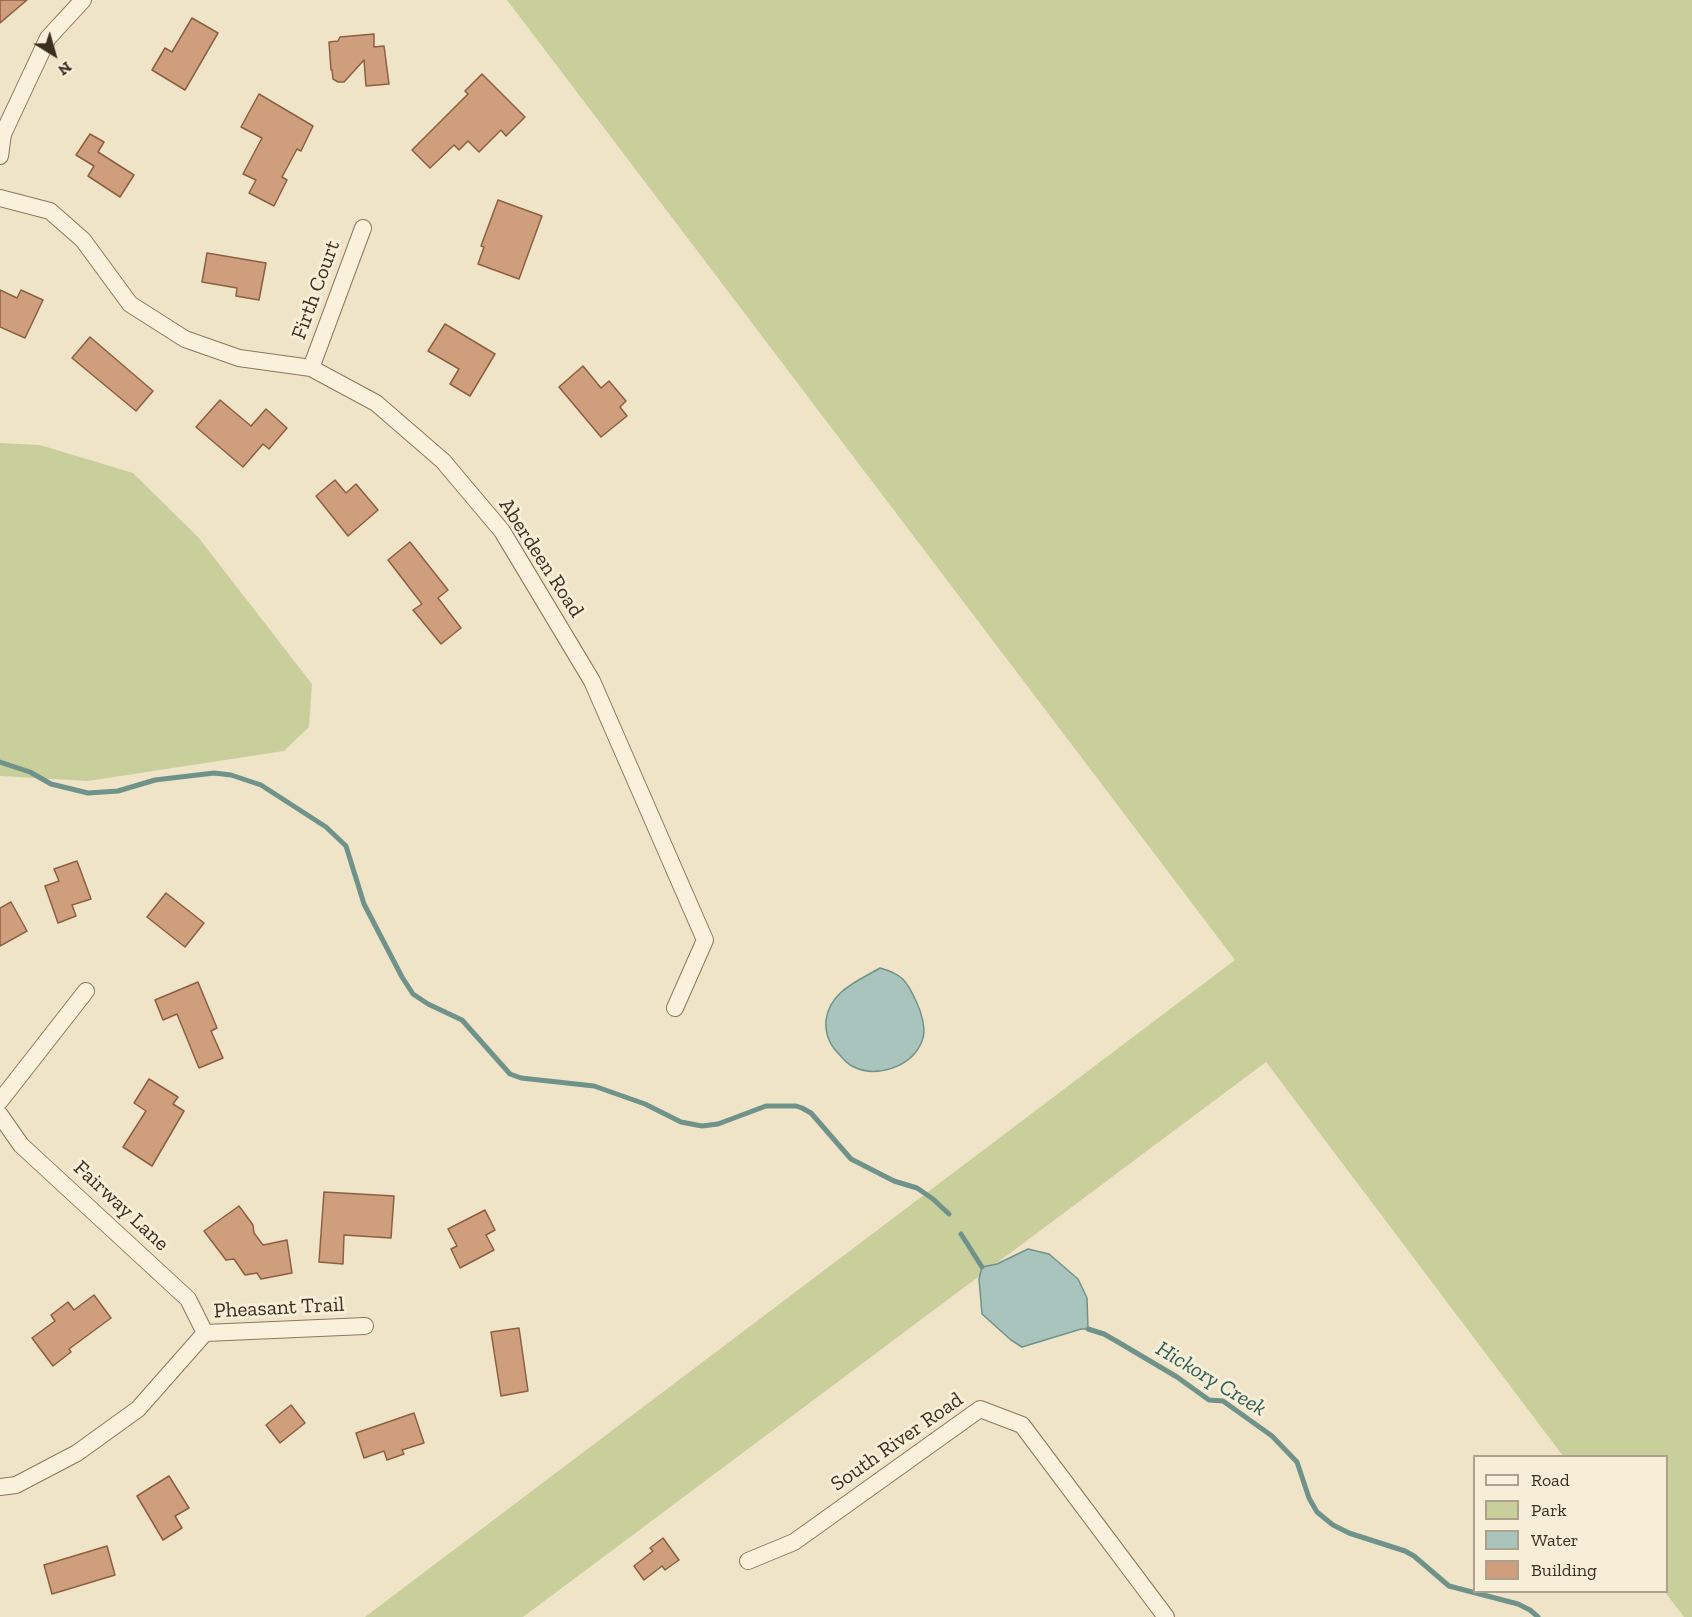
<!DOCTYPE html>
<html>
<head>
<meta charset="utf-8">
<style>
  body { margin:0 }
  #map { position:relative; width:1692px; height:1617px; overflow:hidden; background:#f0e4c8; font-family:"Zilla Slab",serif }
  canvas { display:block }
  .legend { position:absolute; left:1473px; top:1455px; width:195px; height:138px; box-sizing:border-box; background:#f7eed8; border:2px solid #ada18e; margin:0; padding:8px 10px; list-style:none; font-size:18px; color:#3d2e20 }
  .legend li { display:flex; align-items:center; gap:12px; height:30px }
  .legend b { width:30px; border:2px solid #ada18e }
  .north { position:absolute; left:24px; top:24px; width:60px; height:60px; -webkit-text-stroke:4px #f7eed8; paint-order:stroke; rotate:143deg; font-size:16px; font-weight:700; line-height:24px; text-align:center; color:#3d2e20 }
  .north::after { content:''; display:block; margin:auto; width:21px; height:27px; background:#3d2e20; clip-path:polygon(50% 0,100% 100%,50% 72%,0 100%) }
</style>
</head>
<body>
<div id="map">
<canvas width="1692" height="1617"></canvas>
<ul class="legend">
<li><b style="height:8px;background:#faf1dc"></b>Road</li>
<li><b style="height:16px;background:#c9cf9b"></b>Park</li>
<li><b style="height:16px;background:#a9c4bc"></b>Water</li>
<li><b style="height:16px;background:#cf9f7d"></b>Building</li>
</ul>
<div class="north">N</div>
</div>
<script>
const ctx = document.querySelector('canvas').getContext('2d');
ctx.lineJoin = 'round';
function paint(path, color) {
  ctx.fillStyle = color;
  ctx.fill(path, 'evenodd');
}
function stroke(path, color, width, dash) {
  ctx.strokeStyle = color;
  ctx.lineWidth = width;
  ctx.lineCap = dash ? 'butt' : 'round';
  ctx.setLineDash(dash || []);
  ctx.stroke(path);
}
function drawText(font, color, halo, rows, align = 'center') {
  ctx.font = font + ' "Zilla Slab",serif';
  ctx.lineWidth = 6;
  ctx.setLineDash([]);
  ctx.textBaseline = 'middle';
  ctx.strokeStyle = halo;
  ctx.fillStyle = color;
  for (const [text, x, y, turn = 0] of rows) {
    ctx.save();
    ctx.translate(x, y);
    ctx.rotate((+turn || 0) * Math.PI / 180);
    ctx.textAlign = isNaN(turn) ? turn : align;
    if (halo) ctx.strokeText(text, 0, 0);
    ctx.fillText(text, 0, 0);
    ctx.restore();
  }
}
paint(new Path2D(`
  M507 0H1692V1617H1684L1665 1592 1666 1456H1563L1266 1062 523 1617H365L1235 960Z
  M0 443 40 445 133 473 198 537 312 684 309 727 284 751 88 781 0 776Z`), '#c9cf9b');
const water = new Path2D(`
  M880 968C902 974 907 981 916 1001 921 1011 927 1030 922 1041 912 1067 876 1079 852 1066 846 1063 842 1057 838 1053 829 1044 825 1034 826 1020 830 991 858 981 880 968Z
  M1028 1249 1049 1254 1078 1279 1087 1298 1088 1329H1081L1022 1347 1011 1340 982 1314 979 1279 982 1267 997 1264Z`);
paint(water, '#a9c4bc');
stroke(water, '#6f938a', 1.5);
stroke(new Path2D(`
  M0 762 30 772 51 784 88 793 118 791 155 780 214 773 231 775 261 785 326 827 346 846 364 904 402 977 413 994 428 1004 462 1020 510 1074 521 1078 594 1086 645 1104 681 1122 702 1126 718 1124 766 1106H796L802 1108 811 1113 851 1159 894 1181 917 1188 933 1199 949 1214
  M961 1234 982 1267
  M1088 1329 1104 1334 1118 1342 1177 1377 1209 1400 1223 1401 1272 1436 1297 1462 1309 1498 1317 1512 1333 1525 1349 1533 1405 1551 1414 1556 1449 1586 1518 1604 1530 1610 1538 1617`), '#6f938a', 5);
const building = new Path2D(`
  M0 0H27L0 23Z
  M192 18 218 33 185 90 152 70 165 48 172 52Z
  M374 34V47L384 46 389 84 366 86 364 60 344 82H338L333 79 332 70H331L329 42 338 41 340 37Z
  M482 74 525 117 506 136 501 130 479 152 468 141 459 150 454 145 430 168 412 150 468 94 465 91Z
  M259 94 313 126 301 151 297 149 282 177 287 180 274 206 249 193 256 180 243 174 262 138 241 127Z
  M90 134 104 142 98 152 134 175 120 197 88 176 94 166 76 155Z
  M498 200 542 216 519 279 478 264 484 247 481 246Z
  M207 253 266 263 259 300 236 296 237 288 202 282Z
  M0 290 17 298 21 290 43 300 25 338 0 327Z
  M445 324 495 354 470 396 450 384 459 369 428 351Z
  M90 337 153 391 136 411 72 358Z
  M583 366 601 388 609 381 626 401 620 407 627 416 601 437 559 387Z
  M220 400 251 426 266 409 287 428 269 449 263 444 243 467 196 427Z
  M335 480 346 493 356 484 378 510 348 536 316 496Z
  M410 542 448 590 438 598 461 628 441 644 413 610 422 604 388 560Z
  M77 861 91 899 72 905 76 916 58 923 45 886 59 881 54 869Z
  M166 893 204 923 185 947 147 917Z
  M11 902 27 931 0 946V908Z
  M198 982 217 1028 211 1031 223 1058 199 1068 177 1014 163 1020 155 1000Z
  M149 1079 178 1097 173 1104 184 1111 152 1166 123 1147 146 1111 134 1103Z
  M324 1192 394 1196 391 1238 344 1235 343 1264 319 1262Z
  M239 1206 253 1225 254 1233 263 1245 287 1240 292 1273 261 1279 257 1273 245 1275 234 1259 226 1260 204 1231Z
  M485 1210 495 1230 486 1235 494 1250 460 1268 451 1249 457 1246 448 1229Z
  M94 1295 111 1318 69 1349 71 1352 53 1366 32 1338 55 1321 51 1315 68 1302 74 1310Z
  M519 1328 528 1391 501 1396 491 1332Z
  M291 1405 305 1423 280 1443 266 1425Z
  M414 1413 424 1443 402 1450 404 1454 387 1460 384 1451 364 1458 356 1433Z
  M169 1476 189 1508 175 1516 182 1528 163 1540 137 1496Z
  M663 1538 679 1560 665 1570 662 1566 644 1580 634 1566 653 1551 650 1548Z
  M107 1546 115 1575 52 1594 44 1565Z`);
paint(building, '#cf9f7d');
stroke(building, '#8d5f41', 1.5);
const street = new Path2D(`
  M0 156 3 134 48 38 83 0
  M0 198 50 211 83 240 130 304 185 339 239 358 311 368 376 403 443 461 502 531 592 681 705 940 675 1008
  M311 368 363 228
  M0 1101 86 991
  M0 1115 21 1145 188 1299 205 1333
  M0 1487 16 1485 77 1453 138 1409 205 1333 365 1326
  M748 1561 794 1542 980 1409 1022 1425 1166 1617`);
stroke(street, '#8d765c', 18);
stroke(street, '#faf1dc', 16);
drawText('21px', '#3d2e20', '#f7eed8', [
  ["Firth Court",316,290,-70],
  ["Aberdeen Road",541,558,57],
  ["Fairway Lane",121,1206,43],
  ["Pheasant Trail",279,1308,-3],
  ["South River Road",897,1442,-35]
]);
drawText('italic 22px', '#2f5d5a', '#f7eed8', [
  ["Hickory Creek",1211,1379,31]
]);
</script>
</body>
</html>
